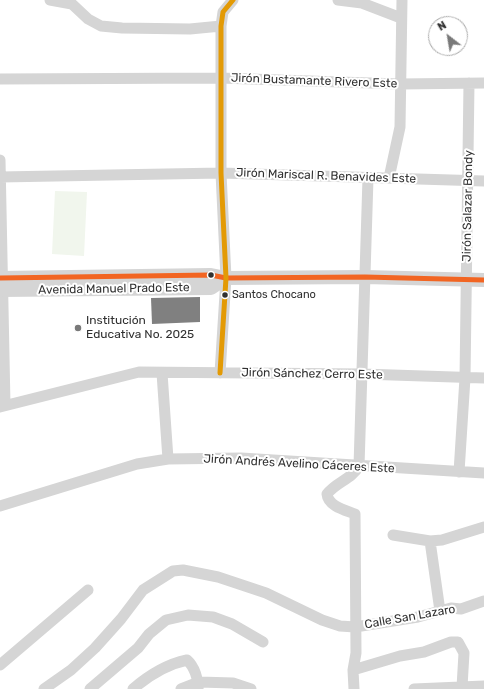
<!DOCTYPE html>
<html>
<head>
<meta charset="utf-8">
<style>
  body { margin:0 }
  #map { position:relative; width:484px; height:689px; overflow:hidden; background:#fff; font-family:Rubik,sans-serif }
  canvas { display:block }
  .north { position:absolute; left:428px; top:16px; width:40px; height:40px; box-sizing:border-box; background:#fff; border:1px solid #adadad; border-radius:50%; rotate:329deg; font-size:11px; font-weight:700; line-height:16px; text-align:center; color:#313131 }
  .north::after { content:''; display:block; margin:auto; width:14px; height:18px; background:#797979; clip-path:polygon(50% 0,100% 100%,50% 72%,0 100%) }
</style>
</head>
<body>
<div id="map">
<canvas width="484" height="689"></canvas>
<div class="north">N</div>
</div>
<script>
const ctx = document.querySelector('canvas').getContext('2d');
ctx.lineJoin = 'round';
function paint(path, color) {
  ctx.fillStyle = color;
  ctx.fill(path, 'evenodd');
}
function stroke(path, color, width, dash) {
  ctx.strokeStyle = color;
  ctx.lineWidth = width;
  ctx.lineCap = dash ? 'butt' : 'round';
  ctx.setLineDash(dash || []);
  ctx.stroke(path);
}
function drawText(font, color, halo, rows, align = 'center') {
  ctx.font = font + ' Rubik,sans-serif';
  ctx.lineWidth = 4;
  ctx.setLineDash([]);
  ctx.textBaseline = 'middle';
  ctx.strokeStyle = halo;
  ctx.fillStyle = color;
  for (const [text, x, y, turn = 0] of rows) {
    ctx.save();
    ctx.translate(x, y);
    ctx.rotate((+turn || 0) * Math.PI / 180);
    ctx.textAlign = isNaN(turn) ? turn : align;
    if (halo) ctx.strokeText(text, 0, 0);
    ctx.fillText(text, 0, 0);
    ctx.restore();
  }
}
paint(new Path2D(`
  M55 191 87 192 84 256 52 254Z`), '#f1f6ed');
paint(new Path2D(`
  M200 297V322L152 324 151 298Z`), '#808080');
stroke(new Path2D(`
  M50 0 72 4 88 19 101 26 122 28 190 29 221 26
  M338 0 362 3 401 18
  M0 79 220 78 400 84 484 83
  M0 160 5 405
  M0 177 221 173 484 181
  M389 178 400 127 402 0
  M162 373 168 459
  M220 373 226 278 221 173V26L223 12 233 0
  M0 407 139 372 362 374 484 378
  M459 472 465 378 469 83
  M0 506 137 464 168 459 241 458 484 473
  M393 535 430 541 442 540 484 527
  M430 541 440 611
  M0 665 88 590
  M353 670 400 656 424 652 451 642H458L464 653 462 687
  M44 689 71 670 95 648 121 619 143 590 173 571 183 570 218 577 266 593 322 620 340 626 355 627 418 617 451 608 461 609 484 601
  M90 689 138 648 149 634 166 620 188 615 213 617 232 624 263 642
  M133 689C148 676 168 664 187 660 194 666 199 680 198 689
  M181 689 199 682 233 683 251 689
  M354 689 353 670 356 653 355 514C345 510 328 506 327 494 336 482 352 479 359 466L368 178
  M414 689 484 686`), '#d5d5d5', 11);
stroke(new Path2D(`
  M0 278 211 275 226 278 365 277 484 280
  M0 290 211 288 226 278`), '#d5d5d5', 14);
stroke(new Path2D(`
  M0 278 211 275 226 278 365 277 484 280`), '#f26522', 5);
stroke(new Path2D(`
  M220 373 226 278 221 173V26L223 12 233 0`), '#e39a05', 5);
for (const [x, y, r, color] of [
  [211,275,3.5,"#313131"],
  [225,295,3.5,"#313131"],
  [78,328,4,"#797979"]
]) {
  const dot = new Path2D();
  dot.arc(x, y, r, 0, 2 * Math.PI);
  ctx.fillStyle = color;
  ctx.fill(dot);
  stroke(dot, '#fff', 1.5);
}
drawText('11px', '#313131', '#fff', [
  ["Santos Chocano",232,295]
], 'left');
drawText('12px', '#313131', '#fff', [
  ["Jirón Bustamante Rivero Este",314,81,2],
  ["Jirón Mariscal R. Benavides Este",326,176,2],
  ["Jirón Salazar Bondy",468,206,-89],
  ["Avenida Manuel Prado Este",114,289,-1],
  ["Jirón Sánchez Cerro Este",312,374,1],
  ["Jirón Andrés Avelino Cáceres Este",299,464,3],
  ["Calle San Lazaro",410,617,-10]
]);
drawText('12px', '#313131', '#fff', [
  ["Institución",86,321],
  ["Educativa No. 2025",86,335]
], 'left');
</script>
</body>
</html>
